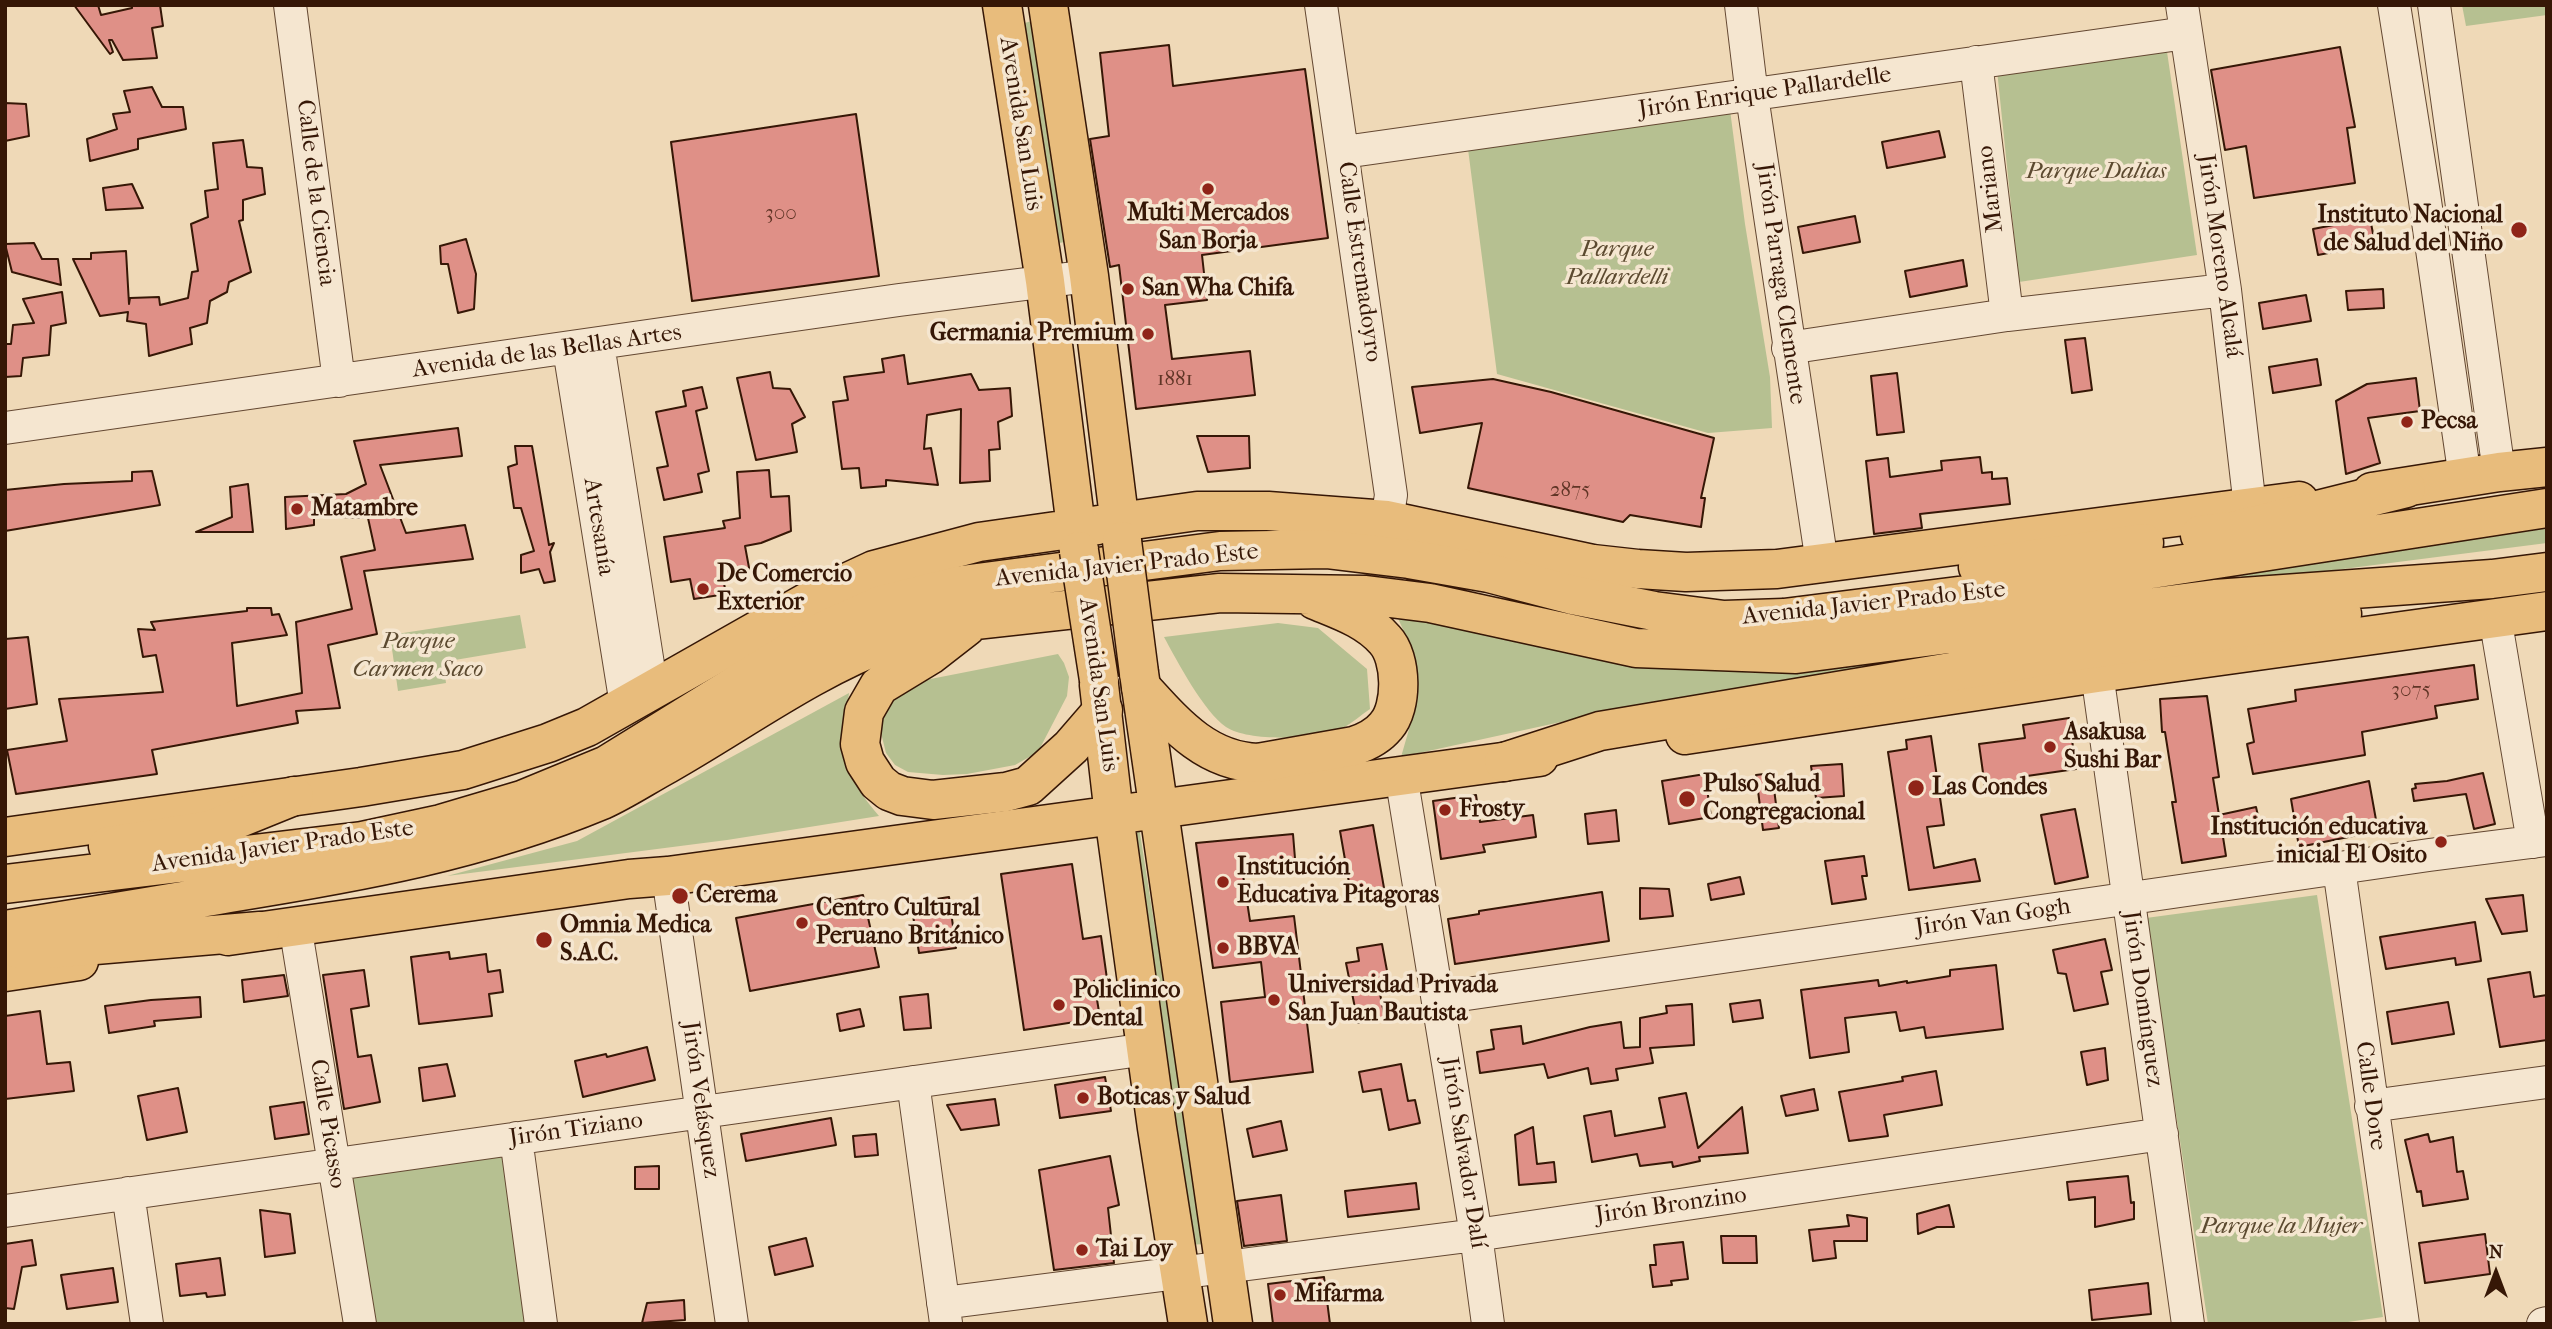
<!DOCTYPE html>
<html>
<head>
<meta charset="utf-8">
<style>
  body { margin:0 }
  #map { position:relative; width:2552px; height:1329px; overflow:hidden; background:#efd9b7; font-family:"IM FELL French Canon",serif }
  canvas { display:block }
  .frame { position:absolute; inset:0; border:7px solid #361706; pointer-events:none }
  .north { position:absolute; left:2461px; top:1238px; width:70px; height:70px; -webkit-text-stroke:5px #f5e6d0; paint-order:stroke; rotate:0deg; font-size:19px; font-weight:700; line-height:28px; text-align:center; color:#361706 }
  .north::after { content:''; display:block; margin:auto; width:24px; height:32px; background:#361706; clip-path:polygon(50% 0,100% 100%,50% 72%,0 100%) }
</style>
</head>
<body>
<div id="map">
<canvas width="2552" height="1329"></canvas>
<div class="frame"></div>
<div class="north">N</div>
</div>
<script>
const ctx = document.querySelector('canvas').getContext('2d');
ctx.lineJoin = 'round';
function paint(path, color) {
  ctx.fillStyle = color;
  ctx.fill(path, 'evenodd');
}
function stroke(path, color, width, dash) {
  ctx.strokeStyle = color;
  ctx.lineWidth = width;
  ctx.lineCap = dash ? 'butt' : 'round';
  ctx.setLineDash(dash || []);
  ctx.stroke(path);
}
function drawText(font, color, halo, rows, align = 'center') {
  ctx.font = font + ' "IM FELL French Canon",serif';
  ctx.lineWidth = 7;
  ctx.setLineDash([]);
  ctx.textBaseline = 'middle';
  ctx.strokeStyle = halo;
  ctx.fillStyle = color;
  for (const [text, x, y, turn = 0] of rows) {
    ctx.save();
    ctx.translate(x, y);
    ctx.rotate((+turn || 0) * Math.PI / 180);
    ctx.textAlign = isNaN(turn) ? turn : align;
    if (halo) ctx.strokeText(text, 0, 0);
    ctx.fillText(text, 0, 0);
    ctx.restore();
  }
}
paint(new Path2D(`
  M2462 5H2547V15L2466 26Z
  M1036 20 1065 242 1047 245 1013 26Z
  M2166 45 2197 255 2019 282 1997 70Z
  M1730 110 1745 224 1770 377 1772 428 1708 433 1497 374 1468 149Z
  M2547 523V543L2241 582 2242 570Z
  M1396 614 1528 644 1753 673 2093 636 1570 720 1401 757 1418 698 1411 647Z
  M520 615 526 648 443 662 446 683 398 691 390 635Z
  M1278 623 1318 628 1367 669 1370 709C1361 715 1352 723 1343 728 1319 740 1248 742 1226 727 1204 712 1177 661 1164 637Z
  M1058 654 1064 663 1069 677 1067 696 1038 752 1015 765 967 774 943 775 908 772 895 765 886 753 879 725 882 708 905 684Z
  M849 693C847 708 843 751 847 765 853 784 867 802 879 816L727 840 447 876 577 841Z
  M1132 826 1139 827 1156 935 1170 958 1207 1244 1184 1245Z
  M2317 895 2383 1317 2334 1324H2208L2146 918Z
  M507 1150 531 1324H370L347 1173Z`), '#b6c091');
const building = new Path2D(`
  M74 5H98L101 15 132 8V5H160L163 26 152 28 157 58 123 60 112 40H109L113 52 110 54Z
  M1169 45 1173 86 1305 69 1328 238 1202 255 1207 300 1165 305 1172 359 1250 351 1255 395 1136 409 1119 265 1110 267 1090 139 1109 136 1100 53Z
  M2340 47 2355 127 2347 128 2355 183 2254 198 2246 146 2225 150 2211 70Z
  M152 87 162 107H183L186 129 138 139V149L90 161 87 139 117 129 113 114 130 112 124 91Z
  M5 103 26 104 29 136 5 141Z
  M856 114 879 276 692 301 671 142Z
  M1939 131 1945 157 1887 168 1882 142Z
  M243 140 247 167 262 168 265 194 243 200V220L239 221 251 272 229 282 227 292 210 301 207 323 190 328 192 344 149 356 146 324 127 321 128 312 100 316 73 259H91V253L126 251 129 304 130 298 159 297 160 305 188 298 192 272 198 271 191 224 208 217 205 191 218 189 213 143Z
  M132 184 143 208 106 210 103 188Z
  M1855 216 1860 242 1803 253 1798 227Z
  M2370 218 2375 244 2318 255 2313 229Z
  M466 239 476 274 474 309 458 313 448 264H441L440 246Z
  M34 243 42 259H58L61 285 12 272 5 244Z
  M1963 260 1967 286 1910 297 1905 271Z
  M2383 289 2384 308 2348 310 2346 291Z
  M62 292 66 323 51 326 49 355 23 358 21 376 5 377V344H11L13 325 34 323 23 299Z
  M2306 295 2311 321 2263 329 2259 303Z
  M2085 338 2092 390 2072 393 2065 340Z
  M904 355 908 384 971 374 979 390 1010 388 1012 416 998 422 1000 449 989 450 990 481 960 483 961 409 927 415 924 449 931 448 938 485 886 480V486L861 488 859 468 842 469 833 402 848 400 844 377 884 372 882 359Z
  M2317 359 2321 385 2273 393 2269 367Z
  M770 372 773 388 790 389 805 417 792 424 797 452 756 460 737 378Z
  M1897 373 1904 432 1877 435 1871 376Z
  M2416 378 2420 411 2368 418 2380 463 2346 474 2336 401 2367 384Z
  M1493 379 1551 392 1714 438 1701 498H1705L1701 527 1630 515 1623 522 1468 488 1482 423 1420 433 1412 387Z
  M702 387 707 408 696 411 709 471 698 474 702 492 664 500 657 468 668 466 656 412 686 406 683 391Z
  M458 428 462 456 380 465 406 533 465 525 473 559 364 571 377 634 328 645 340 708 296 711 298 723 152 750 157 774 16 794 7 750 67 741 59 699 163 692 156 655 143 657 138 629 155 630 151 622 247 611V608H271L272 615 279 614 287 635 232 643 237 706 302 693 296 622 352 609 341 557 375 550 368 518 314 516V525L286 529 285 497 346 494 366 484 354 441Z
  M1197 436H1249L1250 468 1208 472Z
  M515 446H532L549 545 554 543 550 552 555 581 544 583 539 569 521 573V555L534 551 521 508H514L508 467 517 464Z
  M1980 457 1982 473 1992 472V479L2007 478 2010 504 1920 514 1922 528 1874 534 1866 461 1888 458 1890 477 1942 470 1941 461Z
  M769 470 771 497 789 496 791 531 761 543 745 546 750 573 723 578 726 594 694 599 690 579 671 582 664 537 725 528 723 521 740 518 737 472Z
  M152 471 160 505 5 531V490L64 484 132 481V472Z
  M248 484 253 532H196L232 517 230 487Z
  M28 637 37 704 5 709V639Z
  M2474 665 2478 699 2435 706 2437 718 2362 732 2365 755 2253 774 2247 744 2254 742 2248 709 2296 701 2295 690Z
  M2207 696 2219 777 2213 778 2219 815 2256 807 2261 829 2223 837 2226 856 2182 863 2172 802H2176L2165 732H2162L2160 699Z
  M2069 718 2076 769 2020 777 2021 782 1985 787 1979 744 2025 738 2023 725Z
  M1931 736 1944 825 1927 827 1934 868 1975 859 1980 881 1909 890 1888 752 1907 749 1906 740Z
  M1842 764 1844 796 1816 798 1811 766Z
  M1772 773 1779 828 1763 830 1756 775Z
  M2483 773 2495 824 2474 829 2466 794 2414 801 2412 789 2416 788 2415 784 2447 781Z
  M1705 774 1711 817 1669 824 1662 781Z
  M2369 781 2378 831 2299 847 2291 799Z
  M1476 795 1480 822 1533 815 1536 837 1483 845 1485 852 1441 859 1433 801Z
  M2075 809 2088 877 2055 884 2041 815Z
  M1616 810 1619 841 1588 844 1585 814Z
  M1373 825 1384 888 1351 894 1340 831Z
  M1293 834 1296 871 1243 875 1250 921 1294 916 1313 1072 1230 1082 1221 1002 1265 997 1261 962 1213 968 1196 843Z
  M1864 856 1867 876H1862L1866 899 1832 904 1825 861Z
  M1072 864 1083 939 1101 936 1107 979 1094 981 1100 1018 1024 1030 1001 874Z
  M1740 877 1744 894 1711 900 1708 884Z
  M1640 888 1669 889 1673 916 1640 919Z
  M1602 892 1609 941 1455 964 1448 919 1479 914V911Z
  M863 895 879 967 750 991 736 918Z
  M2523 895 2527 931 2502 934 2486 899Z
  M949 897 956 948 919 953 911 903Z
  M2475 922 2481 961 2456 965 2455 958 2386 969 2380 937Z
  M2105 939 2112 970 2101 972 2108 1004 2074 1011 2066 974 2058 973 2053 950Z
  M1382 944 1390 987 1379 989 1385 1018 1358 1023 1346 963 1359 961 1357 948Z
  M449 952 450 959 486 954 488 972 500 970 503 992 489 994 492 1016 419 1024 411 957Z
  M1996 965 2003 1029 1926 1038 1924 1027 1900 1031 1896 1012 1845 1018 1849 1052 1810 1058 1801 990 1878 980 1879 986 1907 981V983L1950 976V970Z
  M364 970 369 1006 351 1009 358 1057 371 1055 380 1102 344 1109 323 975Z
  M2530 972 2534 997 2547 995V1040L2500 1047 2488 979Z
  M284 975 288 996 244 1002 242 980Z
  M928 994 931 1028 904 1030 900 997Z
  M200 997 201 1017 154 1021 155 1026 109 1033 105 1006 151 1000Z
  M1760 1000 1763 1018 1733 1022 1730 1004Z
  M2448 1002 2454 1034 2392 1044 2387 1012Z
  M1692 1004 1694 1045 1650 1048 1653 1063 1616 1069 1618 1080 1591 1084 1588 1068 1548 1078 1544 1064 1480 1073 1477 1052 1494 1049 1491 1030 1521 1026 1523 1044 1590 1027 1621 1022 1624 1048 1640 1047V1018L1667 1013 1666 1006Z
  M860 1009 864 1026 840 1031 837 1014Z
  M40 1011 47 1064 70 1062 74 1091 5 1099V1016Z
  M647 1047 655 1080 583 1097 575 1061 606 1054 607 1057Z
  M2105 1048 2108 1080 2087 1085 2081 1052Z
  M447 1064 455 1096 423 1101 419 1068Z
  M1401 1064 1408 1101 1415 1100 1420 1123 1389 1130 1381 1089 1363 1092 1359 1072Z
  M1936 1071 1942 1105 1884 1115 1888 1136 1849 1141 1839 1092 1903 1081 1902 1077Z
  M1105 1077 1111 1111 1060 1118 1055 1085Z
  M178 1088 187 1132 147 1140 138 1096Z
  M1814 1089 1818 1110 1786 1116 1781 1096Z
  M1686 1093 1698 1148 1742 1107 1748 1153 1699 1157 1700 1161 1673 1167 1672 1162 1640 1166 1637 1154 1592 1162 1584 1116 1611 1111 1615 1136 1665 1127 1659 1098Z
  M995 1099 999 1125 961 1130 947 1105Z
  M304 1102 309 1134 275 1139 270 1107Z
  M831 1118 836 1145 746 1161 741 1134Z
  M1281 1121 1287 1150 1253 1157 1247 1129Z
  M1533 1127 1537 1164 1554 1162 1556 1182 1519 1185 1515 1135Z
  M876 1134 878 1155 855 1157 853 1136Z
  M2428 1134 2430 1142 2453 1137 2457 1172 2463 1171 2468 1199 2423 1206 2421 1191 2417 1192 2405 1140Z
  M1110 1156 1119 1205 1108 1208 1114 1263 1054 1270 1039 1170Z
  M659 1166V1189H635V1167Z
  M2128 1176 2131 1203 2134 1202V1219L2095 1227V1197L2069 1200 2067 1182Z
  M1416 1183 1419 1209 1348 1217 1345 1191Z
  M1281 1195 1287 1241 1244 1246 1237 1201Z
  M1949 1205 1954 1227H1937L1918 1234 1917 1214Z
  M260 1210 290 1214 295 1253 265 1257Z
  M1847 1215 1867 1218V1241H1834L1836 1258 1813 1261 1809 1230 1849 1226Z
  M2485 1234 2490 1274 2425 1283 2419 1243Z
  M1721 1236H1756L1757 1263H1723Z
  M806 1238 813 1266 775 1275 769 1247Z
  M32 1240 36 1265 22 1267 14 1309 5 1308V1244Z
  M1683 1242 1688 1279 1671 1281 1672 1285 1653 1287 1650 1265H1656L1654 1245Z
  M220 1258 225 1295 207 1297 206 1293 180 1296 176 1264Z
  M113 1268 118 1302 67 1309 61 1275Z
  M1324 1277 1330 1324H1273L1268 1284Z
  M2148 1283 2151 1314 2092 1320 2089 1290Z
  M684 1300 685 1320 642 1323 647 1303Z`);
paint(building, '#df9087');
stroke(building, '#361706', 2);
const minor = new Path2D(`
  M290 5 339 381
  M1321 5 1391 495 1387 520
  M1741 5 1752 96 1822 563
  M2182 5 2225 290 2250 507
  M2394 5 2424 194 2465 478
  M2434 5 2499 472
  M1976 62 2007 315
  M1344 152 2186 33
  M598 344 652 690
  M1788 348 2007 315 2225 290
  M569 349 626 705
  M5 428 899 300 1089 276
  M2495 617 2533 842
  M2097 673 2188 1324
  M1401 775 1476 1235 1488 1324
  M2339 868 2403 1324
  M668 876 732 1324
  M295 925 360 1324
  M1439 998 2429 855 2547 840
  M913 1082 946 1323
  M2371 1106 2547 1082
  M516 1138 541 1324
  M128 1193 147 1324
  M5 1211 1147 1049
  M943 1303 1476 1235 2162 1134
  M2543 1324 2547 1323`);
const major = new Path2D(`
  M1002 5 1045 281 1079 551
  M1048 5 1089 276 1122 541
  M2372 492 2499 472 2547 467
  M1139 673 1233 1324
  M1099 685 1114 815 1157 1128 1188 1324
  M1685 735 2097 673 2547 611
  M5 837 361 787 463 770 548 743 587 727 818 596 874 570 979 542 1197 511H1268L1387 520 1593 564 1638 569 1686 572 1777 569 2299 501
  M228 936 629 879 668 876 1539 757
  M5 972 79 961`);
const highway = new Path2D(`
  M2200 535 2238 530 2406 488
  M1978 567 2144 543
  M966 627 930 655 879 686 864 712 860 744 865 762 878 782 889 791 902 796 933 800 1006 792 1028 786 1071 747 1103 710
  M1141 687C1174 723 1205 761 1258 763L1354 746C1366 742 1378 736 1386 726 1403 707 1402 658 1385 640 1367 619 1339 610 1315 600
  M1504 762 1600 731 2070 652 2342 614
  M108 846 210 830 294 796
  M5 884 362 841 441 824 522 800 607 765 827 629 881 605 962 585 1220 551 1326 549 1409 559 1489 573 1573 595 1654 611 1724 620 1784 618 2061 583 2547 508
  M5 930C80 918 155 906 229 893 360 872 479 851 602 800 624 790 645 776 667 764 741 722 812 669 893 639 918 629 948 624 975 620L1220 593 1366 595 1430 603 1636 648 1796 654 2215 599 2492 579 2547 572
  M18 949H48L260 931`);
stroke(minor, '#644832', 34);
stroke(major, '#361706', 41);
stroke(highway, '#361706', 41);
stroke(minor, '#f5e6d0', 32);
stroke(major, '#e8bc7c', 38);
stroke(highway, '#e8bc7c', 38);
const majorBridge = new Path2D(`
  M1122 541 1139 673
  M1079 551 1099 680`);
stroke(majorBridge, '#361706', 41, []);
stroke(majorBridge, '#e8bc7c', 38);
for (const [x, y, r, color] of [
  [1208,189,7,"#8f2418"],
  [2519,230,9,"#8f2418"],
  [1128,289,7,"#8f2418"],
  [1148,334,7,"#8f2418"],
  [2407,422,7,"#8f2418"],
  [297,509,7,"#8f2418"],
  [703,589,7,"#8f2418"],
  [2050,747,7,"#8f2418"],
  [1916,788,9,"#8f2418"],
  [1687,799,9,"#8f2418"],
  [1445,810,7,"#8f2418"],
  [2441,842,7,"#8f2418"],
  [1223,882,7,"#8f2418"],
  [680,896,9,"#8f2418"],
  [802,923,7,"#8f2418"],
  [544,940,9,"#8f2418"],
  [1223,948,7,"#8f2418"],
  [1274,1000,7,"#8f2418"],
  [1059,1005,7,"#8f2418"],
  [1083,1098,7,"#8f2418"],
  [1082,1250,7,"#8f2418"],
  [1280,1295,7,"#8f2418"]
]) {
  const dot = new Path2D();
  dot.arc(x, y, r, 0, 2 * Math.PI);
  ctx.fillStyle = color;
  ctx.fill(dot);
  stroke(dot, '#f5e6d0', 2.5);
}
drawText('21px', '#603526', null, [
  ["300",781,214],
  ["1881",1175,380],
  ["2875",1570,491],
  ["3075",2411,691]
]);
drawText('24px', '#361706', '#f5e6d0', [
  ["Jirón Enrique Pallardelle",1765,93,-8],
  ["Avenida San Luis",1020,124,81],
  ["Mariano",1991,189,-97],
  ["Calle de la Ciencia",315,193,83],
  ["Jirón Moreno Alcalá",2219,256,82],
  ["Calle Estremadoyro",1359,262,82],
  ["Jirón Parraga Clemente",1780,284,82],
  ["Avenida de las Bellas Artes",547,352,-8],
  ["Artesanía",598,527,81],
  ["Avenida Javier Prado Este",1127,566,-6],
  ["Avenida Javier Prado Este",1874,604,-6],
  ["Avenida San Luis",1098,685,82],
  ["Avenida Javier Prado Este",283,847,-8],
  ["Jirón Van Gogh",1993,918,-8],
  ["Jirón Domínguez",2142,999,82],
  ["Calle Dore",2370,1096,82],
  ["Jirón Velásquez",700,1100,82],
  ["Calle Picasso",327,1124,81],
  ["Jirón Tiziano",576,1130,-8],
  ["Jirón Salvador Dalí",1463,1153,81],
  ["Jirón Bronzino",1671,1206,-8]
]);
drawText('italic 24px', '#5c4a30', '#f5e6d0', [
  ["Parque Dalias",2096,172],
  ["Parque",1617,250],
  ["Pallardelli",1617,278],
  ["Parque",418,642],
  ["Carmen Saco",418,670],
  ["Parque la Mujer",2281,1227]
]);
drawText('bold 24px', '#361706', '#f5e6d0', [
  ["Multi Mercados",1208,214,"center"],
  ["San Borja",1208,242,"center"],
  ["Instituto Nacional",2503,216,"right"],
  ["de Salud del Niño",2503,244,"right"],
  ["San Wha Chifa",1142,289],
  ["Germania Premium",1134,334,"right"],
  ["Pecsa",2421,422],
  ["Matambre",311,509],
  ["De Comercio",717,575],
  ["Exterior",717,603],
  ["Asakusa",2064,733],
  ["Sushi Bar",2064,761],
  ["Pulso Salud",1703,785],
  ["Congregacional",1703,813],
  ["Las Condes",1932,788],
  ["Frosty",1459,810],
  ["Institución educativa",2427,828,"right"],
  ["inicial El Osito",2427,856,"right"],
  ["Institución",1237,868],
  ["Educativa Pitagoras",1237,896],
  ["Cerema",696,896],
  ["Centro Cultural",816,909],
  ["Peruano Británico",816,937],
  ["Omnia Medica",560,926],
  ["S.A.C.",560,954],
  ["BBVA",1237,948],
  ["Universidad Privada",1288,986],
  ["San Juan Bautista",1288,1014],
  ["Policlinico",1073,991],
  ["Dental",1073,1019],
  ["Boticas y Salud",1097,1098],
  ["Tai Loy",1096,1250],
  ["Mifarma",1294,1295]
], 'left');
</script>
</body>
</html>
